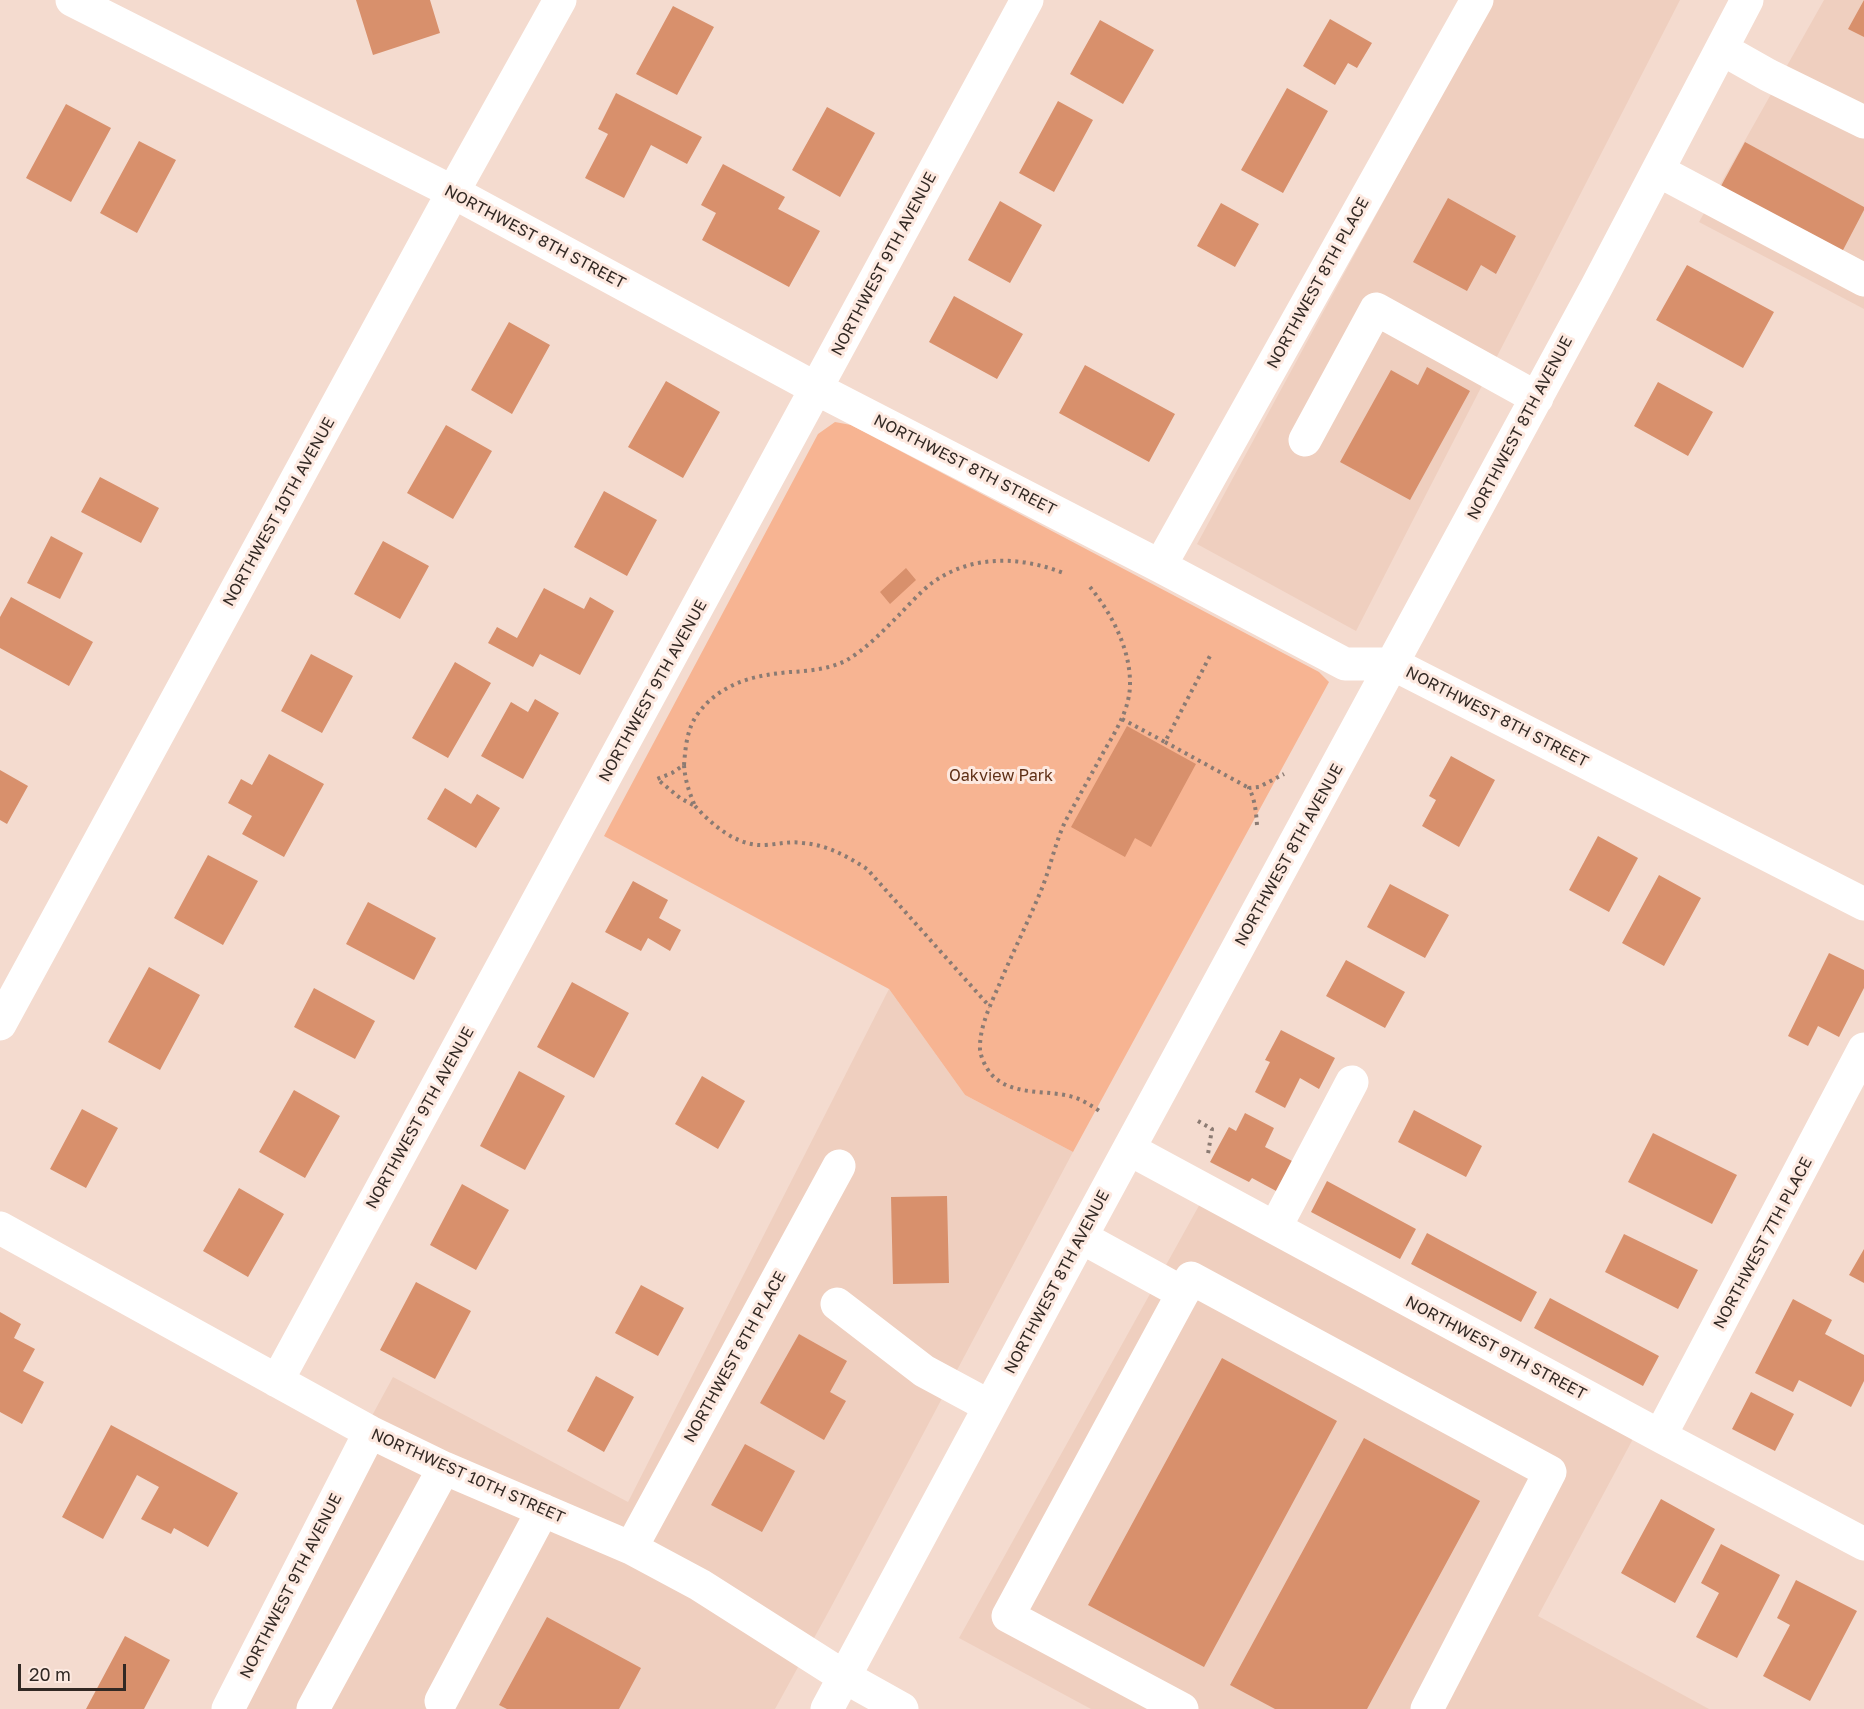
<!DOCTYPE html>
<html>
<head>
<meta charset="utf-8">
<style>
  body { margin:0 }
  #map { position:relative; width:1864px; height:1709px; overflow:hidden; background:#f4dbcf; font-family:"Golos Text",sans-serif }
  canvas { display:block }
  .scale { position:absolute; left:18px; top:1664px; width:108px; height:27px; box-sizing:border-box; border:3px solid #322924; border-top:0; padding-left:8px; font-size:18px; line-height:21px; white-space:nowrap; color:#322924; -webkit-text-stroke:4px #fde9e0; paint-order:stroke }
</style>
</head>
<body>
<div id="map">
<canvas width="1864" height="1709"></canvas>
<div class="scale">20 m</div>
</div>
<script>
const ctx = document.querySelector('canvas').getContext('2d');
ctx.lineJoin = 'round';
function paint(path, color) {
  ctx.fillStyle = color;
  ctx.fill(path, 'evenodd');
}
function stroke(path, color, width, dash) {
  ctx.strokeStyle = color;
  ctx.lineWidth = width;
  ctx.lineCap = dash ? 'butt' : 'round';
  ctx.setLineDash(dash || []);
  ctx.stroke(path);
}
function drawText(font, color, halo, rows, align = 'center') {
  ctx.font = font + ' "Golos Text",sans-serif';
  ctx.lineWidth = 6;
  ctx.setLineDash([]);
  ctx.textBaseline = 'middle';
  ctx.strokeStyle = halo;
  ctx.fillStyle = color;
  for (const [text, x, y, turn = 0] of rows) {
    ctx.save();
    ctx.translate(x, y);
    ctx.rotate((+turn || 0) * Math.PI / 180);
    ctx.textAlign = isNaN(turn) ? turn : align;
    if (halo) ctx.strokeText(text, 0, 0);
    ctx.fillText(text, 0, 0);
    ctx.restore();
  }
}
paint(new Path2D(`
  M1493 0H1680L1356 631 1197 544Z
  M1824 0H1864V309L1699 222Z
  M889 989 965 1095 1073 1152 830 1609 775 1709H213L393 1377 628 1502Z
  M1201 1202 1634 1437 1538 1616 1709 1709H1091L959 1638Z`), '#efcfbf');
paint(new Path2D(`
  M835 422 851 425 1319 672 1329 682 1073 1152 965 1095 889 989 604 836 818 434Z`), '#f7b492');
paint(new Path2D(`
  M356 0H430L440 33 373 55Z
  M1864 0V37L1848 29Z
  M673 6 714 27 677 95 636 74Z
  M1330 19 1372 43 1357 68 1348 63 1335 85 1303 66Z
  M1100 20 1154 50 1123 104 1070 74Z
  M1287 88 1328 111 1283 193 1241 170Z
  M616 93 702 137 687 164 651 145 624 198 585 178 608 134 598 129Z
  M1058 101 1093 120 1054 192 1019 173Z
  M66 104 111 128 71 202 26 178Z
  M827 107 875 133 840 197 792 170Z
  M139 141 176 160 137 233 100 213Z
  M1745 142 1864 207V210L1842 252 1721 186Z
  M723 164 785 197 778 209 820 231 789 287 702 240 716 213 701 205Z
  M1448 198 1516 236 1496 274 1481 265 1467 291 1413 262Z
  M1000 201 1042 225 1010 283 968 260Z
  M1221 203 1259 224 1235 267 1197 246Z
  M1687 265 1774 312 1743 368 1656 320Z
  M954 296 1023 334 997 379 929 342Z
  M509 322 550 345 512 414 471 390Z
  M1085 365 1175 414 1149 462 1059 413Z
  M1427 367 1470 391 1410 500 1340 462 1391 370 1418 385Z
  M666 381 720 412 683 478 628 447Z
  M1658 382 1713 412 1688 456 1634 426Z
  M446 425 492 451 453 519 407 493Z
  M100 477 159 508 141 543 81 512Z
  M604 491 657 520 627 576 574 547Z
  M51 536 83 553 60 599 27 583Z
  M383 541 429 566 400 619 354 594Z
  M906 568 916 580 890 604 880 592Z
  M544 588 584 609 590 597 614 611 580 675 540 654 533 667 488 643 497 627 517 638Z
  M11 597 93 642 69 686 0 648V617Z
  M311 654 353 676 322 733 281 711Z
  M455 662 491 683 448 758 412 738Z
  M535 699 559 713 523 779 481 756 511 702 528 712Z
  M1127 726 1196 764 1151 847 1135 838 1125 857 1071 827Z
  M269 754 324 784 284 857 242 834 252 816 228 803 241 779 252 785Z
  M1451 756 1495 780 1459 847 1422 826 1436 800 1429 796Z
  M0 770 28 786 7 824 0 820Z
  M445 788 471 804 477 794 500 808 476 848 427 819Z
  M1598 836 1638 858 1609 912 1569 890Z
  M208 855 258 881 223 945 174 918Z
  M1659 875 1701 898 1664 966 1622 943Z
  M633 881 668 900 659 918 681 930 670 951 648 938 641 951 605 932Z
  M1390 884 1449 915 1425 958 1367 927Z
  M368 902 436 938 414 980 346 944Z
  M1829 953 1864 970V988L1839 1037 1818 1026 1808 1046 1788 1036Z
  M1346 960 1405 992 1385 1028 1326 996Z
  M149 967 200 995 160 1070 108 1042Z
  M572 982 629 1013 594 1078 537 1047Z
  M314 988 375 1021 355 1059 294 1027Z
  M1281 1030 1335 1058 1319 1089 1300 1078 1285 1108 1255 1092 1270 1062 1265 1060Z
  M519 1071 565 1096 525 1170 480 1146Z
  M702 1076 745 1101 718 1149 675 1124Z
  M294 1090 340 1116 305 1178 259 1152Z
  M82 1109 118 1128 86 1188 50 1169Z
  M1414 1110 1482 1146 1466 1177 1398 1142Z
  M1245 1113 1274 1128 1265 1147 1294 1162 1278 1192 1252 1178 1249 1182 1210 1162 1229 1127 1236 1131Z
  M1653 1133 1737 1175 1712 1224 1628 1182Z
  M1327 1181 1416 1229 1400 1259 1311 1212Z
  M462 1184 509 1210 476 1270 430 1245Z
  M239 1188 284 1214 248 1277 203 1251Z
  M947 1196 949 1283 893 1284 891 1197Z
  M1427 1233 1537 1292 1521 1322 1411 1264Z
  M1624 1234 1698 1270 1678 1309 1605 1272Z
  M1864 1249V1283L1849 1275Z
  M416 1282 471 1311 435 1379 380 1350Z
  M641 1285 684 1308 658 1356 615 1333Z
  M1550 1298 1659 1356 1643 1386 1534 1328Z
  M1793 1299 1832 1320 1825 1334 1864 1355V1381L1851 1407 1799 1380 1793 1392 1755 1373Z
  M0 1312 21 1324 14 1338 35 1349 23 1371 44 1382 22 1424 0 1412Z
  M799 1334 847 1361 830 1392 846 1401 824 1440 760 1403Z
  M1222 1358 1337 1421 1204 1667 1088 1605Z
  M596 1376 634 1397 604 1452 567 1431Z
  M1751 1392 1794 1414 1775 1451 1732 1429Z
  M111 1425 238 1493 208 1547 174 1528 171 1534 141 1519 159 1487 137 1475 103 1539 62 1517Z
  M1364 1438 1480 1501 1367 1709H1275L1230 1685Z
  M745 1444 795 1471 762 1532 711 1505Z
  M1661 1499 1715 1529 1675 1603 1621 1573Z
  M1721 1544 1780 1575 1737 1658 1696 1637 1719 1593 1701 1583Z
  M1796 1580 1857 1611 1810 1701 1763 1676 1790 1625 1777 1618Z
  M547 1617 641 1668 619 1709H507L499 1705Z
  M125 1636 170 1660 144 1709H86Z`), '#d8906c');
stroke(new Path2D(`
  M1090 587C1112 614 1131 650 1130 686 1129 711 1115 732 1103 753 1091 775 1078 798 1066 820 1055 842 1050 870 1040 893 1027 924 1012 954 999 985 991 1004 979 1027 980 1050 981 1058 986 1068 991 1074 1012 1097 1046 1089 1073 1097 1083 1100 1092 1106 1101 1112
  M1122 719 1165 742 1211 654
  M1165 742 1249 788
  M684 765C685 780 689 792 695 806L680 798 657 779 672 773 684 765C685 753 686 740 690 729 693 719 700 710 707 703 731 680 759 675 790 672 810 671 830 669 847 660 866 649 884 630 899 615 909 605 920 592 932 583 972 554 1022 556 1066 574
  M695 806C713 826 738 847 766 845 779 844 790 841 803 843 827 845 847 856 867 869L990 1007
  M1257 825C1256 811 1255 800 1249 788L1259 787 1284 774
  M1198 1121 1212 1129 1208 1154`), '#8b7b73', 4, [3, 4.5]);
stroke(new Path2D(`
  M72 0 453 192 817 389 1160 566 1345 664H1393L1864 904
  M1722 49 1768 75 1864 122
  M1659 171 1864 280
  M1305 440 1376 309 1537 398
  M1160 566 1477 0
  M0 1024 453 192 560 0
  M1129 1149 1660 1436 1864 1544
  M0 1228 370 1432 444 1468 631 1548 700 1585 843 1676 902 1709
  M1275 1228 1352 1082
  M1081 1237 1183 1293
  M837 1304 924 1371 989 1406
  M277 1381 1027 0
  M1660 1436 1864 1049
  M631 1548 839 1166
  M441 1701 543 1510
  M228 1709 370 1432
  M313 1709 444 1468
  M827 1709 1081 1237 1597 286 1747 0
  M1182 1709 1008 1616 1191 1278 1550 1472 1427 1709`), '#fff', 33);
drawText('16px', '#322924', '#fde9e0', [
  ["NORTHWEST 8TH STREET",535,237,28],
  ["NORTHWEST 9TH AVENUE",884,264,-62],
  ["NORTHWEST 8TH PLACE",1318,283,-61],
  ["NORTHWEST 8TH AVENUE",1520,428,-62],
  ["NORTHWEST 8TH STREET",965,465,27],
  ["NORTHWEST 10TH AVENUE",279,512,-61],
  ["NORTHWEST 9TH AVENUE",653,691,-61],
  ["NORTHWEST 8TH STREET",1497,717,27],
  ["NORTHWEST 8TH AVENUE",1289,855,-61],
  ["NORTHWEST 9TH AVENUE",420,1118,-61],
  ["NORTHWEST 7TH PLACE",1763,1243,-62],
  ["NORTHWEST 8TH AVENUE",1057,1282,-62],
  ["NORTHWEST 9TH STREET",1496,1348,28],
  ["NORTHWEST 8TH PLACE",735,1357,-61],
  ["NORTHWEST 10TH STREET",468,1476,24],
  ["NORTHWEST 9TH AVENUE",291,1586,-63]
]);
drawText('16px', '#5f3016', '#fde9e0', [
  ["Oakview Park",1001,776]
]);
</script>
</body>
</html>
